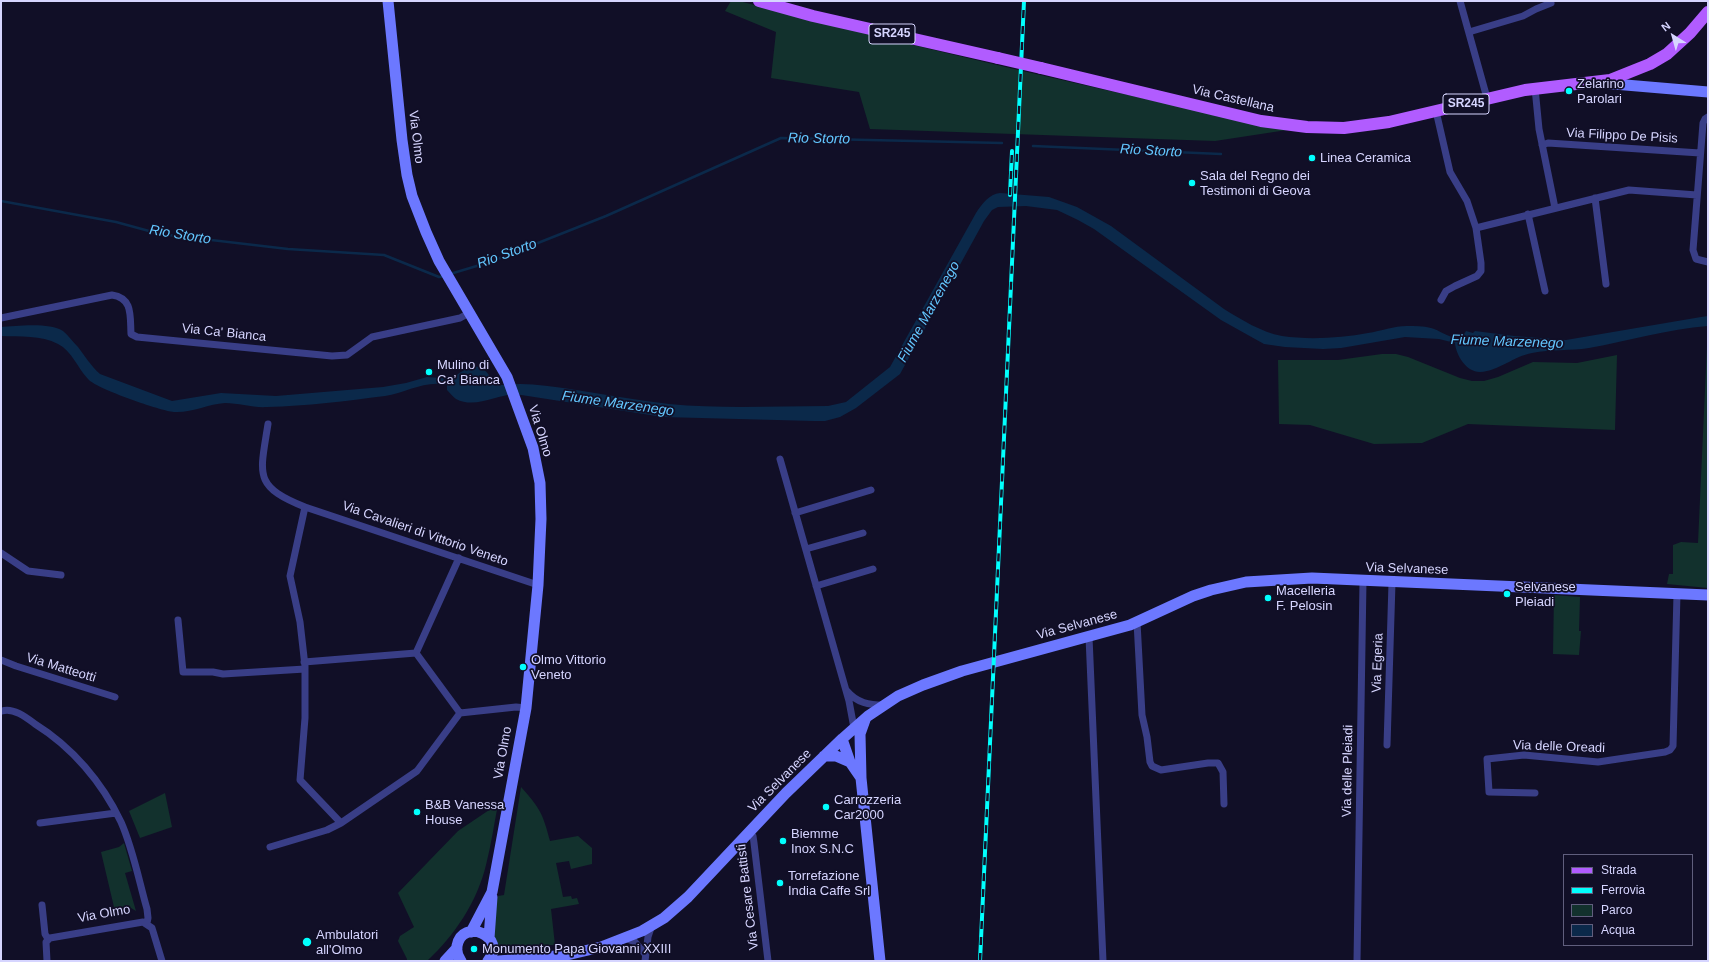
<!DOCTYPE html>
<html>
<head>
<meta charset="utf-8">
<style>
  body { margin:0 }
  #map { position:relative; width:1709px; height:962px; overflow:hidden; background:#110f27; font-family:Arial,sans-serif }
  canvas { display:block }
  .frame { position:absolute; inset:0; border:2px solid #d6d5ff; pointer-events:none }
  .legend { position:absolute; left:1563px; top:854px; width:130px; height:92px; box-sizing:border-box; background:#110f27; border:1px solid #605e7d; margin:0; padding:5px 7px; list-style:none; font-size:12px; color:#d6d5ff }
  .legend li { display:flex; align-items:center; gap:8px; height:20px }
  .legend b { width:20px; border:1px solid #605e7d }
  .north { position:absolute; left:1653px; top:16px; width:40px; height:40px; -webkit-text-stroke:3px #110f27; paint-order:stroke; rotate:323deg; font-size:11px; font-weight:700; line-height:16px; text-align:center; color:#d6d5ff }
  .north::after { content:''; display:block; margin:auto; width:14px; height:18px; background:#d6d5ff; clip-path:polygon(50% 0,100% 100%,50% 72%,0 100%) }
</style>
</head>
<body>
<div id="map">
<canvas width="1709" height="962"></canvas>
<div class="frame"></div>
<ul class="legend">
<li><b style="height:5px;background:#b15cff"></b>Strada</li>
<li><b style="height:5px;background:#01fffe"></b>Ferrovia</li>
<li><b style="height:11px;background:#12312d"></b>Parco</li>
<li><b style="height:11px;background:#0b294a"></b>Acqua</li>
</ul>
<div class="north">N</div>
</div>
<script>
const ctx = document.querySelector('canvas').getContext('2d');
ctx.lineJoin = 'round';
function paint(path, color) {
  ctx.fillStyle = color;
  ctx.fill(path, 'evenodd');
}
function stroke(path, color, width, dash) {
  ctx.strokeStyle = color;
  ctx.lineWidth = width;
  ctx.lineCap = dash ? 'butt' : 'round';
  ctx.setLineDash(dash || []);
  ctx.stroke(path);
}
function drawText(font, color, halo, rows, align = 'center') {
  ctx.font = font + ' Arial,sans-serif';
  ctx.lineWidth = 3.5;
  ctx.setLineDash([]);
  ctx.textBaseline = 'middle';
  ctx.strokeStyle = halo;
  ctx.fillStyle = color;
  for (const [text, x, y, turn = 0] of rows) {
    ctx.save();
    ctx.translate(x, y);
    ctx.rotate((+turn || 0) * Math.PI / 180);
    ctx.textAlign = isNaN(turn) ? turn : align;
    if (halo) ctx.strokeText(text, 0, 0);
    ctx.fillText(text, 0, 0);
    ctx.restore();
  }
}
paint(new Path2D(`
  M731 1H739C920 49 1103 90 1287 130L1215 141 870 129 859 92 771 78 776 32 725 11Z
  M1707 346 1708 588 1667 584 1669 574H1673V545L1681 542 1698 543Z
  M1382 354H1396L1408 357 1460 378 1472 381H1484L1498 377 1533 362 1577 363 1617 355 1615 430 1468 424 1422 443 1374 444 1310 425 1279 424 1278 360H1338Z
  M1554 595 1580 597 1579 631H1581L1579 655 1553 654Z
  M521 787C540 808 543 814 550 841L578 836 592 848V864L571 869 569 861 556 863 563 897 571 896 572 899 577 898 579 904 551 909 555 945 499 946 494 939 495 910 498 896 504 895Z
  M165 793 172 827 140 838 129 811Z
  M498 804C494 825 491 845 486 865 477 902 455 935 427 961H407V959L398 941 400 936 414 927 398 893 458 831Z
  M124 843 132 871 125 873 136 911 131 908 121 910 114 907 101 852 119 847Z`), '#12312d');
paint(new Path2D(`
  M1000 193 1049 197 1077 207 1111 226 1224 309C1242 320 1261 332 1282 336 1309 340 1341 338 1368 333 1381 331 1394 326 1407 326 1415 326 1423 326 1431 328 1443 331 1457 346 1466 331L1473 333 1475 331 1514 336 1566 340 1701 317 1708 316V326C1668 329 1628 341 1589 348 1570 351 1551 349 1532 353 1514 356 1499 371 1480 372 1466 372 1456 355 1455 343L1439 339 1405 337 1341 348 1323 349 1285 347 1264 344 1221 320 1094 229 1078 220 1057 210 1026 206 998 207 992 210 984 221 900 374 856 408 840 417 825 421H814L663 417 515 394C496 395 475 409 456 399 452 396 450 393 447 390V385C425 380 406 393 385 396 346 401 307 406 267 407 253 408 239 403 225 403 208 404 192 413 174 412 161 411 98 389 89 380 78 369 72 351 58 344 41 335 20 337 1 336V327C16 326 50 322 63 331 68 335 73 342 78 347 85 356 91 366 100 374L172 401 221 393 276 396 383 387 406 383 427 377 452 379C489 347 486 387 504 385 526 382 548 386 570 389 603 394 636 400 669 404 721 409 776 406 828 406L846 402 890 367 976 213C982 204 989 194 1000 193Z`), '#0b294a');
stroke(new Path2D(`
  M1033 146 1221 154
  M1 201 116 222 160 234 288 249 384 255 439 277 444 276
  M450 274 490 262 606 216 781 138 1002 143`), '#0b294a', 2.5);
stroke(new Path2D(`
  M1460 1 1487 98
  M1469 32 1523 16 1536 9 1551 3
  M1535 88 1539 129 1555 208
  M1436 111 1450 172 1467 201 1476 228 1481 263V271L1477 276 1455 286 1446 291 1441 300
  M1708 117 1705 119 1703 123 1693 250 1696 259 1708 262
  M1542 145 1548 143 1700 153
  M1595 198 1606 284
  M1528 214 1545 291
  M1476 228 1629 190 1697 195
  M1 318 112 295C133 298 130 316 131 334L137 337 332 356 347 355 372 337 460 318 469 313
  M268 424C260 475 253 486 305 507
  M780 459 849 701 854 728
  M795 513 871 490
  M806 549 863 533
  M1 553 28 571 61 575
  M816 586 873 569
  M178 620 183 672H213L223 674 305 669
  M1137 622 1142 715 1147 737 1150 762 1152 766 1161 770 1208 763H1218L1223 772 1224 804
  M1089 637 1103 961
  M416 653 459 558
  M1 660 16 666 115 697
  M304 662 416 653 460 713
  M847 691C857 703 869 705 884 705
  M526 708 516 707 460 713 417 771 341 823 300 780 305 718V666L300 622 290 576 305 507 538 585
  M2 711C13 707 27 718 35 724 72 747 102 782 121 822 133 849 139 881 147 909L148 918 147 923
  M1387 745 1392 583
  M1535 793 1489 792 1487 759 1524 755 1598 762 1665 752 1670 750 1673 746 1677 594
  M40 823 116 813
  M748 832 753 836 754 843 768 961
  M270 847 327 830 341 823
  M42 905 45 934 48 939
  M625 938 635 942 645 954
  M47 961 46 942 50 938 143 922 152 928 162 961
  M645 961 648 937 652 925
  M1357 961 1363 581`), '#393e87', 7);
stroke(new Path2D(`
  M388 1 402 140 407 175 412 196 426 232 439 261 507 377 533 448 540 483 541 519 538 585 526 708 492 892 471 932
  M1602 83 1708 92
  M865 720 860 734 861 778 880 961
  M842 739 850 762 861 778
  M824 756H836L850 762
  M489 938 492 897
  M445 961 457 948
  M461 961C458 957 456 952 457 946 462 917 508 936 488 961
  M499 961 567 955 601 947 642 931 664 918 688 897 786 793 842 739 868 716 898 696 923 685 962 671 1130 625 1193 596 1211 590 1246 582 1312 578 1708 595`), '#6c78ff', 11);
stroke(new Path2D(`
  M759 1 813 16 998 58
  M1041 68 1261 121 1307 127 1344 128 1389 122 1525 90 1610 80 1650 64 1667 54 1690 33 1708 12`), '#b15cff', 12);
const rail = new Path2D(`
  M1010 195 1012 151
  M980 961 1024 1`);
stroke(rail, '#01fffe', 4);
stroke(rail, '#110f27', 2.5, [8]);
stroke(new Path2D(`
  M998 58 1041 68`), '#b15cff', 12);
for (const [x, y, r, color] of [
  [1569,91,4,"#01fffe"],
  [1312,158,4,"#01fffe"],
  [1192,183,4,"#01fffe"],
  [429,372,4,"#01fffe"],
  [1507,594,4,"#01fffe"],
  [1268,598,4,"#01fffe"],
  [523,667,4,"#01fffe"],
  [826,807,4,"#01fffe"],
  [417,812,4,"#01fffe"],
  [783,841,4,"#01fffe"],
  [780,883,4,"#01fffe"],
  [307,942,5,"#01fffe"],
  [474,949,4,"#01fffe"]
]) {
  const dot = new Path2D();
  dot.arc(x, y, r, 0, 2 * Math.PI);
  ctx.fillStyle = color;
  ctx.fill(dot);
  stroke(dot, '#110f27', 1.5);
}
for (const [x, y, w] of [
  [892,34,46],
  [1466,104,46]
]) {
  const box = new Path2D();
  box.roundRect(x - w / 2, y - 10, w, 20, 3);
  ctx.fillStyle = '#110f27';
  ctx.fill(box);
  stroke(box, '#d6d5ff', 1);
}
drawText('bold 12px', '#d6d5ff', null, [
  ["SR245",892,34],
  ["SR245",1466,104]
]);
drawText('13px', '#d6d5ff', '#110f27', [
  ["Zelarino",1577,84],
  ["Parolari",1577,99],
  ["Linea Ceramica",1320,158],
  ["Sala del Regno dei",1200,176],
  ["Testimoni di Geova",1200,191],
  ["Mulino di",437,365],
  ["Ca’ Bianca",437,380],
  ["Selvanese",1515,587],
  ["Pleiadi",1515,602],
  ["Macelleria",1276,591],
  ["F. Pelosin",1276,606],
  ["Olmo Vittorio",531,660],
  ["Veneto",531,675],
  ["Carrozzeria",834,800],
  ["Car2000",834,815],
  ["B&B Vanessa",425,805],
  ["House",425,820],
  ["Biemme",791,834],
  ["Inox S.N.C",791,849],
  ["Torrefazione",788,876],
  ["India Caffe Srl",788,891],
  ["Ambulatori",316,935],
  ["all'Olmo",316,950],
  ["Monumento Papa Giovanni XXIII",482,949]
], 'left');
drawText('13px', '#d6d5ff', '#110f27', [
  ["Via Castellana",1233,99,13],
  ["Via Filippo De Pisis",1622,136,3],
  ["Via Olmo",416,137,83],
  ["Via Ca' Bianca",224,333,6],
  ["Via Olmo",540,431,73],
  ["Via Cavalieri di Vittorio Veneto",425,534,19],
  ["Via Selvanese",1407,569,2],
  ["Via Selvanese",1077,625,-15],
  ["Via Egeria",1378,663,-88],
  ["Via Matteotti",61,668,17],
  ["Via delle Oreadi",1559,747,2],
  ["Via Olmo",503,753,-80],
  ["Via delle Pleiadi",1348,771,-89],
  ["Via Selvanese",780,781,-45],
  ["Via Cesare Battisti",748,897,-97],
  ["Via Olmo",104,914,-10]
]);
drawText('italic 14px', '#63c7ff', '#110f27', [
  ["Rio Storto",819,139,1],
  ["Rio Storto",1151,151,3],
  ["Rio Storto",180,235,9],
  ["Rio Storto",507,254,-20],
  ["Fiume Marzenego",929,312,-61],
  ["Fiume Marzenego",1507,342,2],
  ["Fiume Marzenego",618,404,8]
]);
</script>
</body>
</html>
